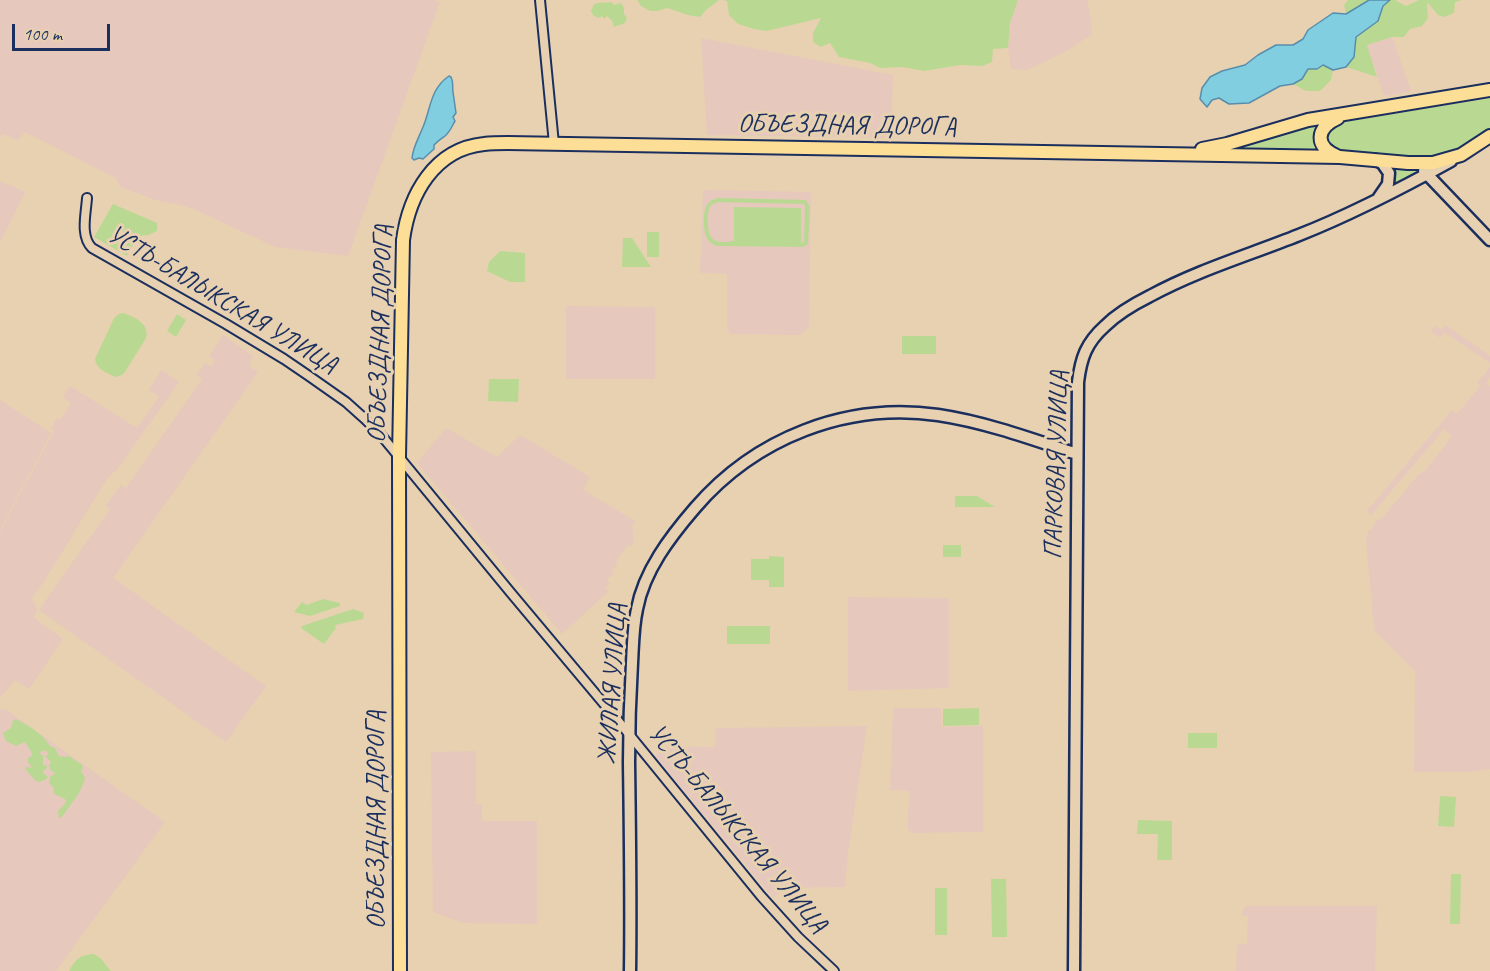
<!DOCTYPE html>
<html>
<head>
<meta charset="utf-8">
<style>
  body { margin:0 }
  #map { position:relative; width:1490px; height:971px; overflow:hidden; background:#e8d1b1; font-family:Caveat,sans-serif }
  canvas { display:block }
  .scale { position:absolute; left:12px; top:24px; width:98px; height:27px; box-sizing:border-box; border:3px solid #1b2f5e; border-top:0; padding-left:8px; font-size:18px; line-height:21px; white-space:nowrap; color:#1b2f5e; -webkit-text-stroke:4px #e8d1b1; paint-order:stroke }
</style>
</head>
<body>
<div id="map">
<canvas width="1490" height="971"></canvas>
<div class="scale">100 m</div>
</div>
<script>
const ctx = document.querySelector('canvas').getContext('2d');
ctx.lineJoin = 'round';
function paint(path, color) {
  ctx.fillStyle = color;
  ctx.fill(path, 'evenodd');
}
function stroke(path, color, width, dash) {
  ctx.strokeStyle = color;
  ctx.lineWidth = width;
  ctx.lineCap = dash ? 'butt' : 'round';
  ctx.setLineDash(dash || []);
  ctx.stroke(path);
}
function drawText(font, color, halo, rows, align = 'center') {
  ctx.font = font + ' Caveat,sans-serif';
  ctx.lineWidth = 6;
  ctx.setLineDash([]);
  ctx.textBaseline = 'middle';
  ctx.strokeStyle = halo;
  ctx.fillStyle = color;
  for (const [text, x, y, turn = 0] of rows) {
    ctx.save();
    ctx.translate(x, y);
    ctx.rotate((+turn || 0) * Math.PI / 180);
    ctx.textAlign = isNaN(turn) ? turn : align;
    if (halo) ctx.strokeText(text, 0, 0);
    ctx.fillText(text, 0, 0);
    ctx.restore();
  }
}
paint(new Path2D(`
  M0 0H433L440 2 348 256 275 247 194 209 177 204 159 201 120 187 116 178 25 132 18 140 2 134 0 140Z
  M1018 0H1087L1090 14 1092 34 1065 52 1027 70 1011 69 1008 48 1010 23Z
  M1392 37 1411 91 1384 96 1367 45Z
  M701 38 893 75 891 138 707 135Z
  M0 181 25 192 0 242Z
  M703 190 811 192 809 327 800 335 731 334 727 330V274L700 273Z
  M566 306 655 307V379H566Z
  M1445 325 1490 356V363L1444 332 1440 338 1431 331 1435 326 1441 330Z
  M223 335 253 356 249 366 258 372 113 578 266 686 226 742 39 610 110 509 106 505 121 485 126 488 202 379 197 374 205 363 211 367 215 361 209 356Z
  M1490 367V378L1486 383 1490 386V769L1470 772H1414L1415 671 1374 630 1366 540 1368 531 1371 530 1375 522 1383 517 1419 474 1425 471 1452 436 1444 429 1371 515 1367 511 1452 410 1457 414 1480 386 1477 383Z
  M161 370 179 382 116 471 108 477 45 580 32 598 37 611 33 617 63 639 29 689 15 680 0 698V532L54 431 51 429 57 418 61 419 71 403 63 398 70 386 137 428 159 397 149 390Z
  M0 400 51 433 0 530Z
  M446 428 497 457 520 435 590 477 583 490 635 521 632 526 634 540 631 546 628 545 616 560 618 563 612 570 614 574 606 579 610 584 605 588 608 592 562 634 417 463Z
  M848 597 949 598V688L848 691Z
  M893 708H941L942 727 983 726V832L912 833 908 829 909 791 890 790Z
  M0 709H5L165 822 56 971H0Z
  M867 726 848 853 845 887 784 888 773 898 655 756 665 746 715 747V728Z
  M476 751V804H482V821H537V924L463 923 433 912 431 752Z
  M1245 906H1377L1375 971H1236L1237 944H1247L1248 916 1241 915Z`), '#e6c8bc');
paint(new Path2D(`
  M637 0H719L706 10 700 17 688 15 667 8 658 11H650L641 6Z
  M722 0H1018L1010 23 1008 48 993 49 992 62 982 66 960 65 924 71 903 67 880 68 870 63 839 57 830 43 821 47 813 42V33L821 18 766 31 754 29 738 24 729 15 727 1Z
  M1348 0H1369L1346 14 1344 5Z
  M1390 0H1395L1406 6 1419 0H1462L1455 2 1454 13 1444 17 1438 15 1427 2 1428 18 1422 26 1410 29 1404 37H1392L1367 45 1377 77 1346 67 1354 57 1356 37 1378 21 1383 6Z
  M604 2 605 3 611 2 614 5 621 3 624 8V14L627 18 625 23 614 27 612 21 607 16 604 19 602 16 601 17 598 18 593 15 591 11 594 4Z
  M1323 65 1333 70 1331 80 1320 91H1306L1293 84 1302 79 1308 69H1317Z
  M1490 98V129L1460 149 1439 158 1419 159 1337 150C1330 147 1326 141 1326 133L1337 123Z
  M1319 122C1313 132 1313 140 1318 151L1228 149Z
  M1394 167 1411 170 1419 174 1391 188 1395 178Z
  M718 198 806 200 810 207 808 244 803 247 717 246C705 241 704 233 704 221 704 210 705 201 718 198ZM718 202 804 204 805 207 804 242 801 243V208L734 207V241C728 242 719 243 714 240 707 236 706 214 710 207 712 203 714 204 718 202Z
  M113 204 157 223V231L148 235 138 236 127 256 94 237Z
  M647 232H659V257H647Z
  M623 238H632L651 267H622Z
  M500 251 525 253V282H510L487 271 489 262Z
  M122 313C134 316 150 324 146 338L125 372 122 375 116 377C108 374 96 369 95 359L114 318 119 314Z
  M177 314 186 320 176 337 167 331Z
  M902 336H936V354H902Z
  M489 379H519L518 402 488 401Z
  M955 496H977L995 507H955Z
  M943 545H961V557H943Z
  M769 556 784 557V587H769V580H751V559H769Z
  M323 599 340 603V606L310 616 294 612 302 602 307 605Z
  M353 609 364 613 363 619 335 625 336 628 324 644 301 628 302 626Z
  M727 626H770V644H727Z
  M979 708V725L943 726V709Z
  M16 719 32 728 43 737 49 745 55 748 59 756 64 757 69 756 82 765 83 768 81 771 85 778C81 794 70 805 61 818H59L58 811 64 805 66 802 65 799 56 795 53 792 54 788 49 783 50 777 56 773 51 771 49 766 51 762 45 756 49 754 45 750 39 753 43 756V765H46L47 768 43 771V773L48 777 45 780 38 782 35 780 25 769 26 767 32 768 28 762V758L32 756V753L25 742 16 746 6 741 3 733 11 728 13 721Z
  M1188 733H1217V748H1188Z
  M1440 796 1456 797 1454 827 1438 826Z
  M1138 820 1172 821V860H1157L1158 834H1137Z
  M1451 874H1461L1460 924H1450Z
  M991 879H1006L1007 937H992Z
  M935 888H947V935H935Z
  M93 954C104 958 103 963 111 971H69C76 959 79 955 93 954Z`), '#b9d992');
const water = new Path2D(`
  M1369 0H1390L1383 6 1378 21 1356 37 1354 57 1346 67 1333 70 1323 65 1317 69H1308L1302 79 1293 84 1280 86 1249 103 1229 104 1219 98 1212 100 1207 107 1200 99 1202 88 1210 77 1222 71 1245 65 1258 55 1276 45H1293L1303 39 1308 30 1333 13 1346 14Z
  M449 76 451 77C454 83 452 86 453 92 454 99 455 106 456 113L453 117 455 121C452 126 450 132 445 136 441 139 438 141 434 145V149L423 159 419 158 414 160 412 158C413 147 419 137 423 127 431 108 430 89 449 76Z`);
paint(water, '#81cee0');
stroke(water, '#588eac', 1.5);
const minor = new Path2D(`
  M540 0 554 144
  M87 198C86 214 80 236 92 248L226 324 284 359 309 376 346 402 365 419 381 435 511 593 615 717 761 896 798 937 834 971`);
const secondary = new Path2D(`
  M1376 160 1382 163 1389 173 1388 184 1379 197
  M1424 171 1490 240
  M630 971C631 902 630 832 629 763 629 729 630 696 632 663 633 645 633 627 637 609 644 571 670 537 695 508 755 438 846 402 938 415 985 422 1032 439 1077 454
  M1074 971 1078 382C1081 358 1086 343 1105 326 1118 313 1134 304 1150 296 1198 270 1249 255 1299 235 1350 215 1402 188 1451 161`);
const primary = new Path2D(`
  M1202 149 1227 144 1308 120 1490 90
  M1337 156C1314 146 1316 128 1338 118
  M400 971 399 457 403 240C409 195 434 149 484 144 492 143 500 143 508 143L1340 157 1408 163H1433L1461 155 1490 136`);
stroke(minor, '#1b2f5e', 12);
stroke(secondary, '#1b2f5e', 15);
stroke(primary, '#1b2f5e', 16);
stroke(minor, '#e8d1b1', 8);
stroke(secondary, '#e8d1b1', 10);
stroke(primary, '#fcde96', 12);
drawText('26px', '#1b2f5e', '#e8d1b1', [
  ["ОБЪЕЗДНАЯ ДОРОГА",847,126,1],
  ["УСТЬ-БАЛЫКСКАЯ УЛИЦА",222,300,31],
  ["ОБЪЕЗДНАЯ ДОРОГА",381,334,-88],
  ["ПАРКОВАЯ УЛИЦА",1057,465,-88],
  ["ЖИЛАЯ УЛИЦА",613,684,-86],
  ["ОБЪЕЗДНАЯ ДОРОГА",377,820,-90],
  ["УСТЬ-БАЛЫКСКАЯ УЛИЦА",737,829,50]
]);
</script>
</body>
</html>
